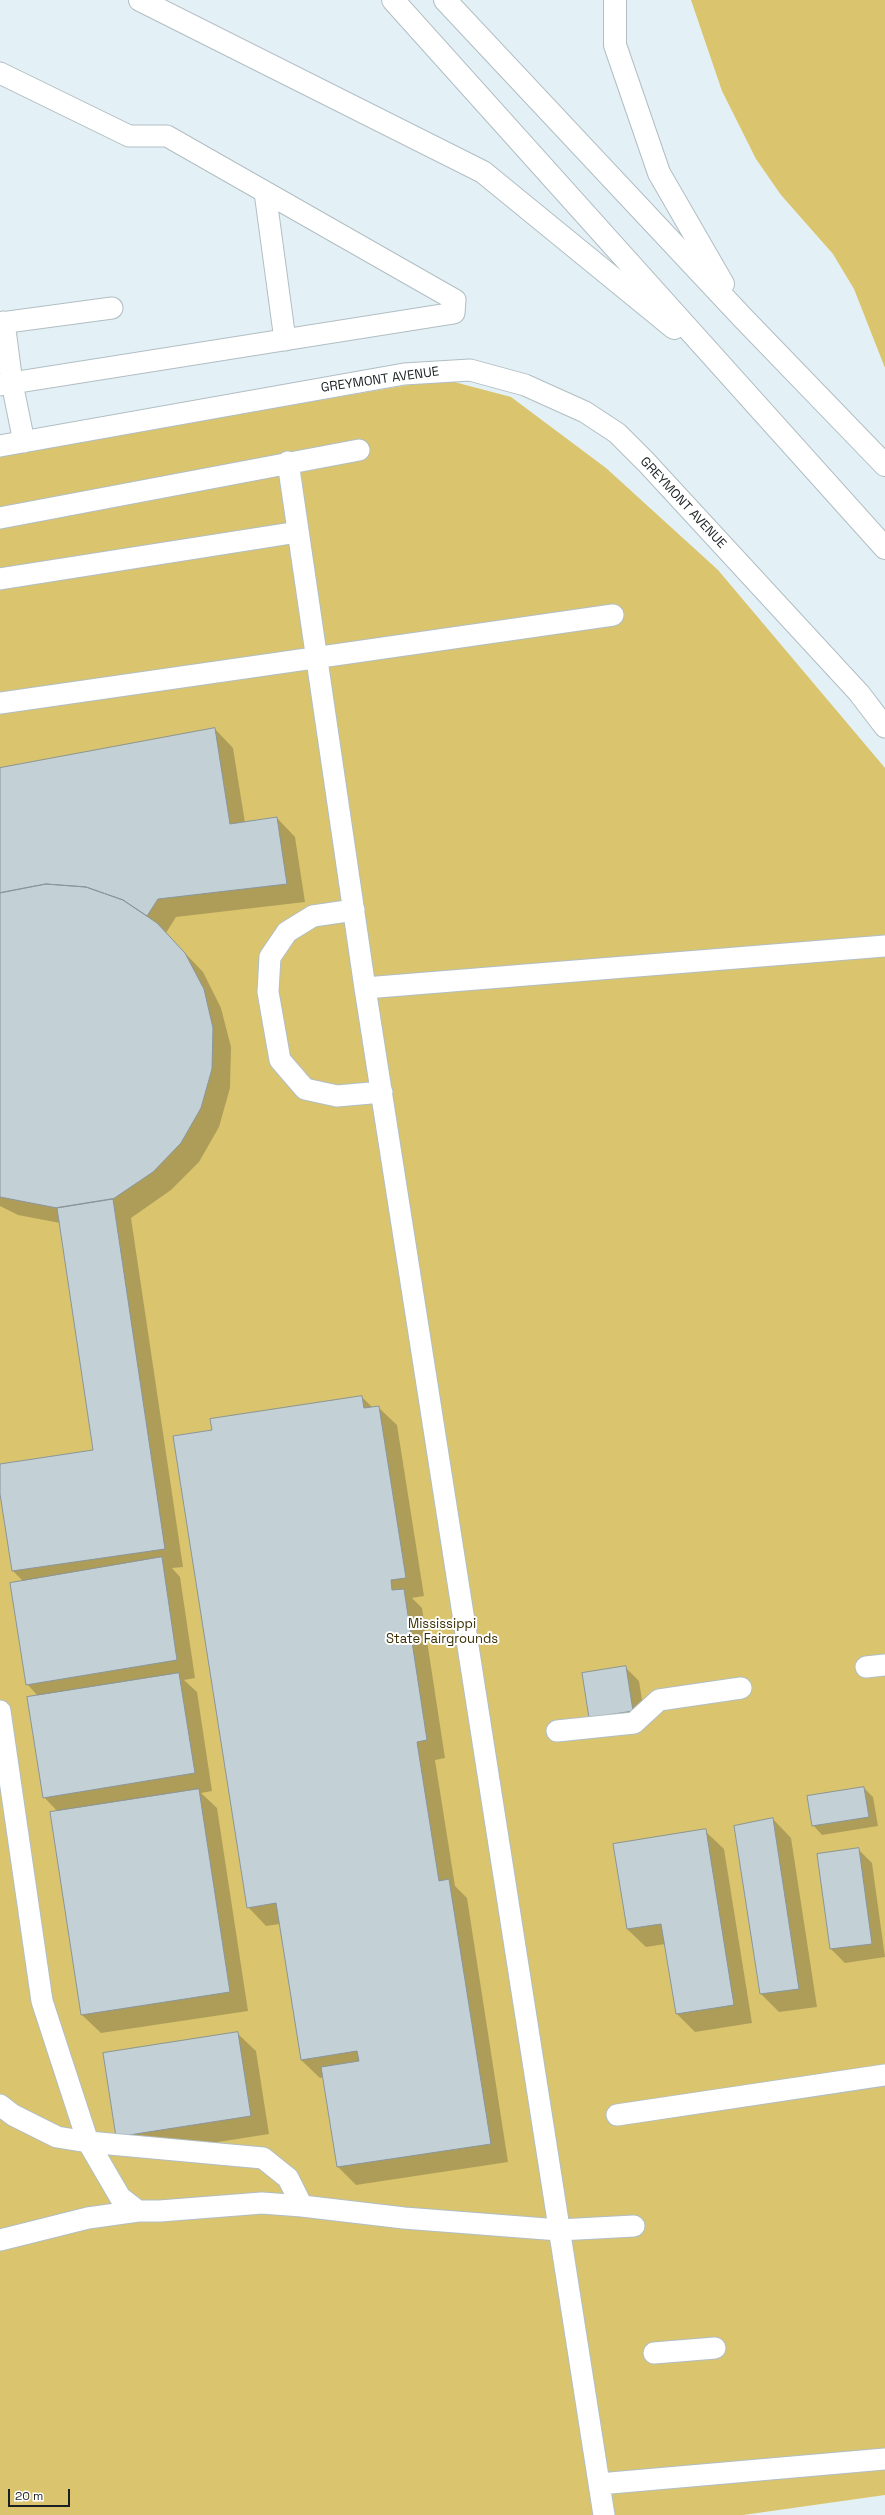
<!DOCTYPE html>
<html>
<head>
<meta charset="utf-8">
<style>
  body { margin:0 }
  #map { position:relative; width:885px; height:2515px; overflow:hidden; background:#e3f0f5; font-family:"Space Grotesk",sans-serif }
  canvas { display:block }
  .scale { position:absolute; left:8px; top:2489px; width:62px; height:18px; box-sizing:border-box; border:2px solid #1b2022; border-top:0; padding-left:5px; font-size:12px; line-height:14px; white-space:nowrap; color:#1b2022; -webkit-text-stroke:3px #fff; paint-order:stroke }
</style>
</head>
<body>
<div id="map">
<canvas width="885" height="2515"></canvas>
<div class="scale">20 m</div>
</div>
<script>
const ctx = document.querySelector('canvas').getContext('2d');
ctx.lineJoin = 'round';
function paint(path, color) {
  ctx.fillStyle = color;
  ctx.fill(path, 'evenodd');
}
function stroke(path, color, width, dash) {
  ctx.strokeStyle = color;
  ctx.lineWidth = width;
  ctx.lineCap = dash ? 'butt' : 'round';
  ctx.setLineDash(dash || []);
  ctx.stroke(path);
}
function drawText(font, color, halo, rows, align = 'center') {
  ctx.font = font + ' "Space Grotesk",sans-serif';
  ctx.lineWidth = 4;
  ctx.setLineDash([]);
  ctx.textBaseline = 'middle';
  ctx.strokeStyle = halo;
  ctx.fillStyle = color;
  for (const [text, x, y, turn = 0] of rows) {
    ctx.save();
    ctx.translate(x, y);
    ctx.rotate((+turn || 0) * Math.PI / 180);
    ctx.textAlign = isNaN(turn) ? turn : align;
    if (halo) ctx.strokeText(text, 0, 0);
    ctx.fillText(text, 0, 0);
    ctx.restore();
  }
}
paint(new Path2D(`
  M691 0H885V368L854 289 833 254 781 195 756 159 722 91Z
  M443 379 511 397 606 468 718 570 885 768V2495L743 2515H0V455Z`), '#dac56e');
paint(new Path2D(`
  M215 729 233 748 245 823 277 818 295 837 305 902 176 917 166 933 203 972 221 1008 231 1047 230 1088 219 1127 199 1162 171 1190 131 1218 183 1567 172 1568 180 1577 195 1678 184 1680 197 1692 212 1791 201 1793 217 1808 248 2011 101 2033 82 2015 51 1813 58 1812 44 1797 38 1696 27 1684 24 1582 13 1571 0 1487V1465L94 1451 60 1223 18 1215 0 1206V769Z
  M362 1397 373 1408 378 1407 397 1425 424 1596 412 1598 422 1608 445 1758 435 1760 455 1886 467 1898 508 2162 356 2185 338 2167 324 2077 320 2078 301 2060 280 1924 266 1926 248 1907 213 1431Z
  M625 1667 639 1681 646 1725 590 1718Z
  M864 1788 873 1797 878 1826 822 1835 813 1825Z
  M773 1819 791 1838 817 2007 779 2012 761 1994 735 1827Z
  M705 1831 724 1849 752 2023 695 2032 677 2014 665 1944 646 1947 627 1929 614 1845Z
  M858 1849 872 1863 885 1957 845 1963 831 1949Z
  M237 2033 256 2051 269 2134 135 2155 117 2137Z`), '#0003');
const building = new Path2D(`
  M215 728 230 824 277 817 287 884 158 899 147 916 123 900 86 887 46 884 0 893V768Z
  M46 884 86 887 123 900 157 923 185 953 204 989 213 1028 212 1069 201 1108 181 1143 153 1172 113 1199 57 1208 0 1197V893Z
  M113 1199 165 1549 12 1571 0 1494V1464L93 1450 57 1208Z
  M362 1396 364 1408 379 1406 406 1578 391 1580 392 1590 404 1589 427 1740 417 1742 439 1881 449 1879 491 2144 337 2167 321 2067 359 2061 357 2051 301 2060 276 1903 247 1908 173 1436 212 1430 210 1419Z
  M162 1557 177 1660 26 1685 10 1583Z
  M626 1666 633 1711 589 1718 582 1673Z
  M179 1673 195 1773 43 1798 27 1697Z
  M864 1787 869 1817 812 1826 807 1796Z
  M199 1789 230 1992 81 2015 50 1812Z
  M773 1818 799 1989 760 1994 734 1826Z
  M706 1829 734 2005 676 2014 661 1924 627 1929 613 1844Z
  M859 1848 872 1944 830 1949 817 1854Z
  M238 2032 251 2116 116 2137 103 2053Z`);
paint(building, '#c3d0d5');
stroke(building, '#8a969b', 1);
const minor = new Path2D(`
  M0 73 129 136H167L455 300 454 313 0 385
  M265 192 285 340
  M4 322 12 383 24 442
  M0 323 112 308
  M0 446 404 374 470 370 525 385 585 412 617 433 646 462 859 693 885 727
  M288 462 365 988 604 2515
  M0 518 359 450
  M0 579 298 532
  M0 703 613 615
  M354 910 313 916 287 932 270 957 268 992 280 1060 305 1089 337 1096 382 1092
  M365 988 885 946
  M866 1667 885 1665
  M0 1711 42 2001 88 2142 263 2158 288 2178 302 2206 404 2218 559 2230 634 2226
  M557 1731 634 1723 659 1700 741 1688
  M0 2105 13 2115 57 2137 88 2142 120 2197 138 2211H160L262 2203 302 2206
  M617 2115 885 2075
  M0 2240 88 2218 138 2211
  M654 2353 715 2348
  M599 2484 885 2459`);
const highway = new Path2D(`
  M140 0 483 172 674 328
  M393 0 885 548
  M445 0 743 318 885 465
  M615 0V45L659 173 723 284`);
stroke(minor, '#b1bec3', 23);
stroke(highway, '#b1bec3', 24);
stroke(minor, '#fff', 21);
stroke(highway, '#fff', 22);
drawText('13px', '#1b2022', '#fff', [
  ["GREYMONT AVENUE",380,380,-8],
  ["GREYMONT AVENUE",683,503,47]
]);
drawText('13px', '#392f02', '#fff', [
  ["Mississippi",442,1624],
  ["State Fairgrounds",442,1639]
]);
</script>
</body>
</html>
